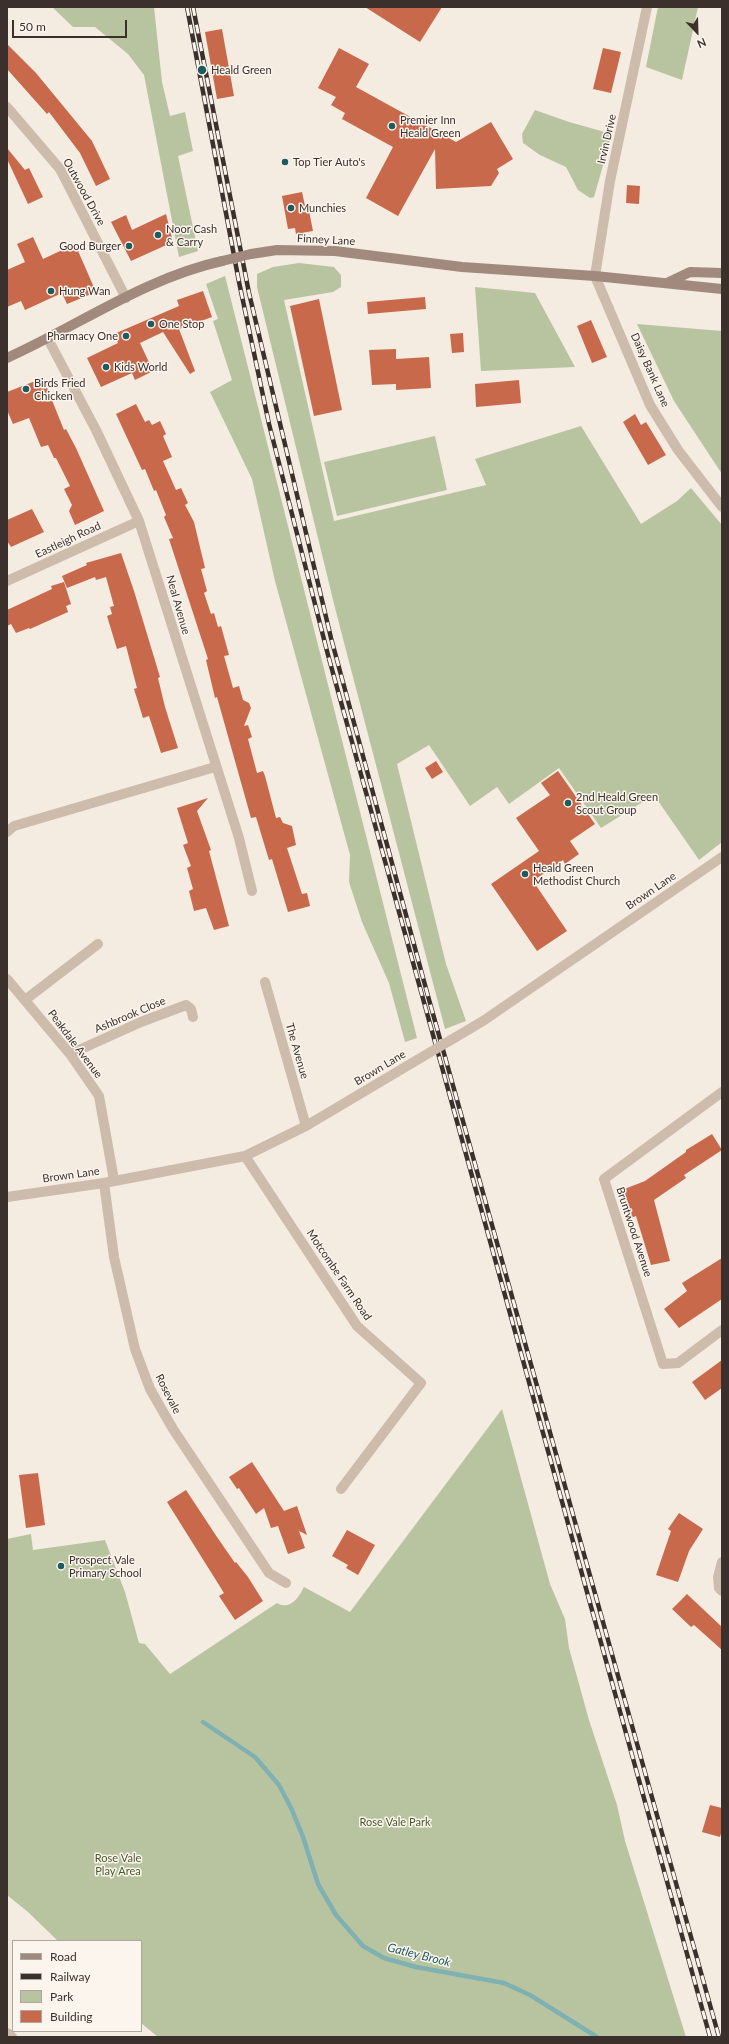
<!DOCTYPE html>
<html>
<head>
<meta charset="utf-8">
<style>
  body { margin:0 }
  #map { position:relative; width:729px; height:2044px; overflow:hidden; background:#f4ebe1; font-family:Lato,sans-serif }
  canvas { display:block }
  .frame { position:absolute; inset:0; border:8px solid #3b302b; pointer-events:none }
  .legend { position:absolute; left:12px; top:1940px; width:130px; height:92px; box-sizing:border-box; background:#fbf5ee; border:1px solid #aea6a0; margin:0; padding:5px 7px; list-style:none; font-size:12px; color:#3b302b }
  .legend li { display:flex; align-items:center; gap:8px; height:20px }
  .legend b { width:20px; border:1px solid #aea6a0 }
  .north { position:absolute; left:677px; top:12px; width:40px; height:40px; -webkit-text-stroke:3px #fbf5ee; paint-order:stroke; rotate:157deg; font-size:11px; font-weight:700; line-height:16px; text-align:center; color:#3b302b }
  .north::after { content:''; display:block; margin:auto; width:14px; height:18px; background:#3b302b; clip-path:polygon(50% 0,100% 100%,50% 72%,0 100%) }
  .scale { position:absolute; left:12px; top:20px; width:115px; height:18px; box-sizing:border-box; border:2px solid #3b302b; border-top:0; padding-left:5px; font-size:12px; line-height:14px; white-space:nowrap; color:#3b302b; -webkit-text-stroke:3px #fbf5ee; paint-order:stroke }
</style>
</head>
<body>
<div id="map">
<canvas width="729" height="2044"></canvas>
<div class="frame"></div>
<ul class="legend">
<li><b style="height:5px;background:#a18a7d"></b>Road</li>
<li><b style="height:5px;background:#3b302b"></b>Railway</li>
<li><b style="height:11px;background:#b8c4a0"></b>Park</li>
<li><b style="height:11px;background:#c8694b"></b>Building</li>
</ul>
<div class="north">N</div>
<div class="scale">50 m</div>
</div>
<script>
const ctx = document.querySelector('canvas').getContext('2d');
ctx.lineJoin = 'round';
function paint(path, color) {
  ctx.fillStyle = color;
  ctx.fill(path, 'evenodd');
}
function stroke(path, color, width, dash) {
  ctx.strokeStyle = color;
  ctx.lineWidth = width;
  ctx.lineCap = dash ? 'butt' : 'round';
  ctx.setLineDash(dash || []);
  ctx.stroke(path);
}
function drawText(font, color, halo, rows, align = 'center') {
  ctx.font = font + ' Lato,sans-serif';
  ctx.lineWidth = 3;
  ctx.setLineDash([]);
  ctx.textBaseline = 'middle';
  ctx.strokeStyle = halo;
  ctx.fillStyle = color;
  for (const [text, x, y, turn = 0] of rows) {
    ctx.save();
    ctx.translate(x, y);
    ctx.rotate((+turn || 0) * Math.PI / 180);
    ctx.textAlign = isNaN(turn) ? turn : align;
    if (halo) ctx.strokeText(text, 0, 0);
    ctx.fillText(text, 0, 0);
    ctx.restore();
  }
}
paint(new Path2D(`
  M52 7H154L162 82 170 116 185 112 193 151 178 156 198 251 179 257 144 75 128 54 95 27H73Z
  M658 7H698L682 80 646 67Z
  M535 110 569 122 612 134 594 197 590 198 578 190 566 167 540 155 523 143 522 134Z
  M299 263 334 267 341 275V287L333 292 284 300 334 521 486 485 475 459 581 426 641 524 677 501 691 488 722 525V842L699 860 654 795 601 828 559 768 509 804 497 787 470 806 429 745 397 764 446 964 466 1021 445 1029 335 608 257 287V274L273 267Z
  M225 276 417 1038 405 1042 389 983 362 922 349 882 350 855 275 581 252 479 210 392 232 380 213 321 218 319 206 284Z
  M475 287 535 293 575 367 481 371Z
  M637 324 722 331V474L674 401Z
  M435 436 447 490 337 516 324 462Z
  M502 1409 550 1584 565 1619 569 1648 589 1720 617 1805 625 1841 686 2037H158L141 2023V1941H58L28 1912 7 1895V1539L31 1534 33 1550 105 1540 125 1592 139 1643 145 1644 170 1674 277 1603C290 1611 299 1597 304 1587L350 1612Z`), '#b8c4a0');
stroke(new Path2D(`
  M203 1722 255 1757 279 1785 292 1810 303 1837 318 1884 336 1915 363 1946 384 1958 416 1967 504 1983 530 1995 597 2037`), '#7fb0b2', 4.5);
paint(new Path2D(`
  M365 7H442L420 42Z
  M222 29 234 96 217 99 205 32Z
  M7 44 36 73 92 141 110 179 96 186 80 153 49 112 47 114 7 69Z
  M339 48 369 64 356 87 456 142 491 122 513 159 497 169 499 173 491 186 436 189 435 149 398 216 366 198 393 147 342 119 345 113 331 105 336 97 318 88Z
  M603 48 621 52 611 93 593 89Z
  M7 148 25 170 29 168 43 197 28 204 7 159Z
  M627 185 640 186 639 204 626 203Z
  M302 192 305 206H308L313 231 296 234 295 228 288 229 282 196Z
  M166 214 173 242 131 261 111 222 126 215 132 230Z
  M33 237 43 259 75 244 96 292 67 304 62 293 25 310 21 301 7 307V270L25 262 17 244Z
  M203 291 212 317 179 329 195 371 190 374 163 332 140 343 153 371 135 380 132 373 101 387 87 358 118 343 114 334 179 306 177 300Z
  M425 297 426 309 368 314 367 302Z
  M319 299 342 410 314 416 290 306Z
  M591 320 607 357 592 363 577 326Z
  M463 333 464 352 452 353 450 334Z
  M396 349V359L429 357 431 388 396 390V384L372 385 369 350Z
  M43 378 64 430 66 429 76 448 104 511 75 525 69 511 72 505 64 489 70 486 56 458H54L48 445 41 447 29 418 13 424 7 410V392Z
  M519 380 521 403 476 407 475 384Z
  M136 404 145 422 149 420 152 425 160 421 166 434 163 436 172 457 163 461 176 490 181 488 188 503 185 505 194 522 205 568 201 569 207 591 204 593 211 614 214 613 218 627 221 626 229 655 224 656 233 688 239 686 243 700 249 703 251 708 244 726 248 725 252 737 248 739 257 773 263 771 265 776 276 818 280 817 283 823 292 826 296 845 287 848 302 894 307 893 310 906 288 912 272 859 269 860 256 817 251 818 217 697 215 698 206 660 208 659 169 539 173 538 164 517 166 515 156 490 154 491 145 469 142 470 116 414Z
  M635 414 641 425 646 422 666 455 648 465 623 422Z
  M32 509 44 532 11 547 7 541V520Z
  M121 553 134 591 160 677 158 678 165 707 178 748 161 753 149 716 143 718 134 689 137 688 126 646 117 649 107 616 112 614 110 607 114 606 106 577 96 580 95 577 67 588 62 576 87 565 86 563Z
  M64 582 71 604 66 606 68 612 30 629 29 628 16 633 11 624 7 626V610L52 589 51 586Z
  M436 761 443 772 432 779 425 768Z
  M558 771 595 824 570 841 579 854 565 864 563 860 533 881 567 931 537 951 491 884 539 851 516 818 550 795 541 783Z
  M208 798 197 811 211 850 209 851 229 926 214 930 206 908 194 911 189 891 193 889 187 868 191 866 183 845 188 843 177 808Z
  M712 1134 722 1150 684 1175 686 1178 654 1200 670 1261 651 1265 636 1216 631 1218 622 1190 645 1181 686 1152V1150Z
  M722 1258V1299L679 1328 664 1309 687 1291 682 1283Z
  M722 1360V1388L705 1400 692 1382Z
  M252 1462 284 1511 297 1506 307 1535 299 1531 305 1548 288 1554 278 1526 271 1528 264 1508 256 1514 239 1488 237 1489 229 1477Z
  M38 1473 45 1525 26 1528 19 1475Z
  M186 1490 217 1537 235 1563 236 1562 248 1577 263 1601 235 1620 219 1596 224 1593 167 1502Z
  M679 1513 703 1529 689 1551 678 1582 656 1575 671 1531 668 1529Z
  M347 1530 375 1545 358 1575 346 1568 348 1565 332 1556Z
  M687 1594 722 1627V1650L694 1625 691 1627 672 1609Z
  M710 1805 722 1808V1830L720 1837 702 1832Z`), '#c8694b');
stroke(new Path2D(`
  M647 7 610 181 595 276 650 405 678 450 722 507
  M7 107 60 169 126 298
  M48 339 96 430 139 521 239 838 252 891
  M7 581 139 521
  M7 832 14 826 215 767
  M7 979 70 1054 99 1096 114 1180
  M265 982 306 1126
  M25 1000 98 944
  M456 1037 483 1021 722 857
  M70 1054 141 1022 186 1005 191 1009 193 1017
  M722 1092 604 1179 663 1364 678 1363 722 1330
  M245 1156 357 1326 421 1383 341 1489
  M104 1183 114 1257 135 1349 150 1389 173 1429 269 1573 286 1583
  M7 1197 104 1183 245 1156 306 1126 412 1063
  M722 1562 718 1577 719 1588 722 1591
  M7 2033 12 2037`), '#cdbbac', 10);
stroke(new Path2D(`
  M251 254 277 250 335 251 462 267 595 276 722 289
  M667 283 690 272 722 273
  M7 358C78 326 145 278 222 261`), '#a18a7d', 10);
const rail = new Path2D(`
  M187 7 239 282 269 424 328 655 710 2037
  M193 7 249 293 331 638 428 996 719 2037`);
stroke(rail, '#3b302b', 4.5);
stroke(rail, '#fbf5ee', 3, [9]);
stroke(new Path2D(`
  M412 1063 456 1037`), '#cdbbac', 10);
stroke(new Path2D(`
  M222 261 251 254`), '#a18a7d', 10);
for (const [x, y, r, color] of [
  [202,70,5,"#1f5a5e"],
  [392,126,4,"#1f5a5e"],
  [285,162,4,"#1f5a5e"],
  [291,208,4,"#1f5a5e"],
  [158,235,4,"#1f5a5e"],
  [129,246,4,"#1f5a5e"],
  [51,291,4,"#1f5a5e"],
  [151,324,4,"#1f5a5e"],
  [126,336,4,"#1f5a5e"],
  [106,367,4,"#1f5a5e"],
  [26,389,4,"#1f5a5e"],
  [568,803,4,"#1f5a5e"],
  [525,874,4,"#1f5a5e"],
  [61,1566,4,"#1f5a5e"]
]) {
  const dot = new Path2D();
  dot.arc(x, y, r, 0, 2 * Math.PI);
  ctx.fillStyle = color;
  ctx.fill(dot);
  stroke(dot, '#fbf5ee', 1.5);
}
drawText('11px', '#3b302b', '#fbf5ee', [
  ["Heald Green",211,70],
  ["Premier Inn",400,120],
  ["Heald Green",400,133],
  ["Top Tier Auto's",293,162],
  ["Munchies",299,208],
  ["Noor Cash",166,229],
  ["& Carry",166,242],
  ["Good Burger",121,246,"right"],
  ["Hung Wan",59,291],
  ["One Stop",159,324],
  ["Pharmacy One",118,336,"right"],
  ["Kids World",114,367],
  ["Birds Fried",34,383],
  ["Chicken",34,396],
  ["2nd Heald Green",576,797],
  ["Scout Group",576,810],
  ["Heald Green",533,868],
  ["Methodist Church",533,881],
  ["Prospect Vale",69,1560],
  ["Primary School",69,1573]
], 'left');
drawText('11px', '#3b302b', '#fbf5ee', [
  ["Irvin Drive",607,139,-77],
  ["Outwood Drive",84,192,61],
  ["Finney Lane",326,240,3],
  ["Daisy Bank Lane",650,370,66],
  ["Eastleigh Road",68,540,-25],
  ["Neal Avenue",178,605,74],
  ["Brown Lane",651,891,-34],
  ["Ashbrook Close",130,1015,-23],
  ["Peakdale Avenue",75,1044,53],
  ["The Avenue",297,1051,74],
  ["Brown Lane",380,1068,-31],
  ["Brown Lane",71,1175,-8],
  ["Bruntwood Avenue",634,1232,72],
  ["Motcombe Farm Road",339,1275,56],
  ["Rosevale",168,1394,63]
]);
drawText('11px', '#4a5a2e', '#fbf5ee', [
  ["Rose Vale Park",395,1822],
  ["Rose Vale",118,1858],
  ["Play Area",118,1871]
]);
drawText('italic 12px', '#1f5a5e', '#fbf5ee', [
  ["Gatley Brook",419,1955,14]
]);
</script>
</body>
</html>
